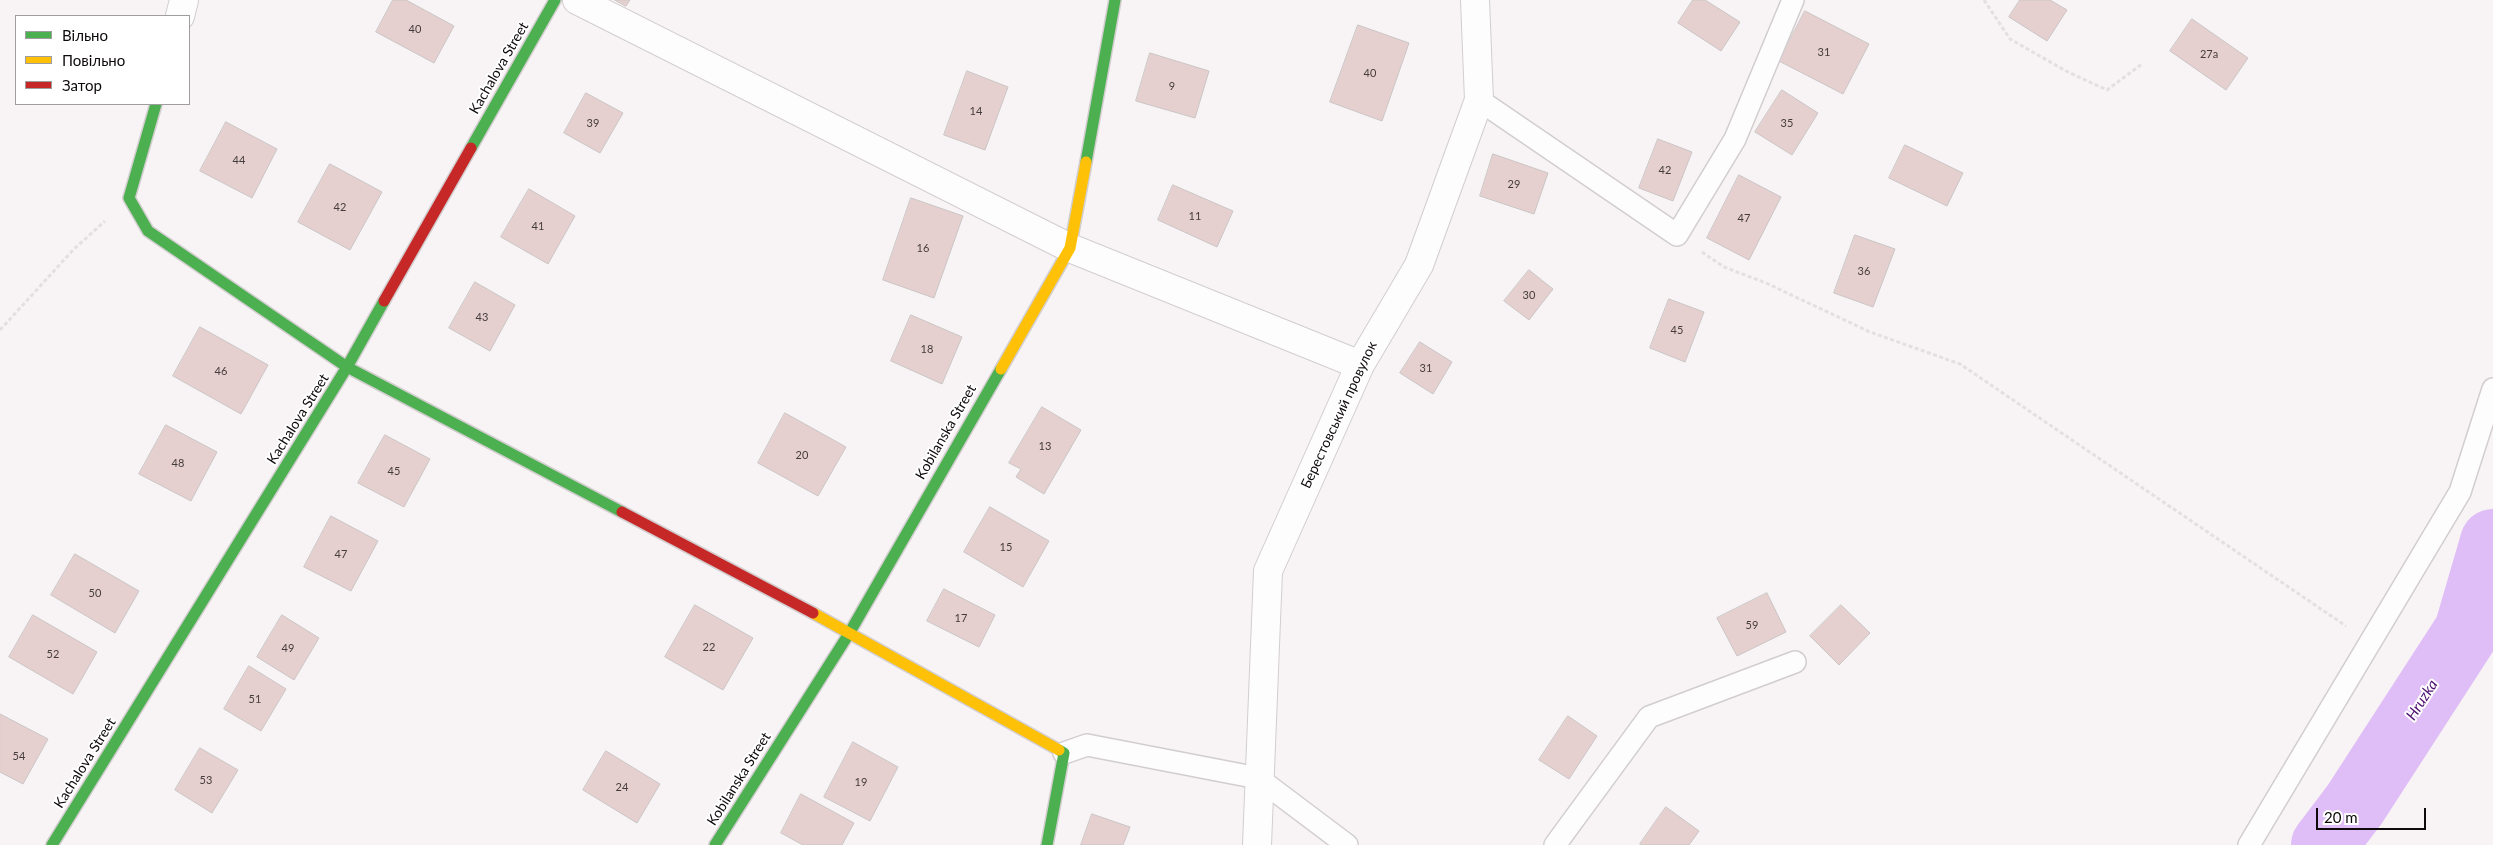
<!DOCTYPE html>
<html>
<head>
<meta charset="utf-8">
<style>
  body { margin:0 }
  #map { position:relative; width:2493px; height:845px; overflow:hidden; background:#f8f3f4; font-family:Lato,sans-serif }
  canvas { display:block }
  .legend { position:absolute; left:15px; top:15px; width:175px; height:90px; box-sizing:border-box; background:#fff; border:1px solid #9f9d9d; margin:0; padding:6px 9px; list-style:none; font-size:15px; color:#0e0a0b }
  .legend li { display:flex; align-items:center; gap:10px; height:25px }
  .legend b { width:25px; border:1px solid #9f9d9d }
  .scale { position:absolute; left:2316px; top:808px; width:110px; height:22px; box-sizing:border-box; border:2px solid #0e0a0b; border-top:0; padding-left:6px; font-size:15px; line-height:18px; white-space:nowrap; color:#0e0a0b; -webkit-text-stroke:4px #fff; paint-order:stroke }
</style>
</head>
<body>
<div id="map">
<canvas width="2493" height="845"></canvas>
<ul class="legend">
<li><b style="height:6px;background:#4caf50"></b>Вільно</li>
<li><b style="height:6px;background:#ffc107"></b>Повільно</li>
<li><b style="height:6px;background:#c62828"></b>Затор</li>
</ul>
<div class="scale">20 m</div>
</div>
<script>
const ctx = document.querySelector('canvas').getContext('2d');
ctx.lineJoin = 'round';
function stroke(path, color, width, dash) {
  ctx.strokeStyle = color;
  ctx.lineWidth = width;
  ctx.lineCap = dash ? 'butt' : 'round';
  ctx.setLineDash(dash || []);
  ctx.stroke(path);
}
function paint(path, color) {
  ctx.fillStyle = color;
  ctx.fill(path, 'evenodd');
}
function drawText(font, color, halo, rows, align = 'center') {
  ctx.font = font + ' Lato,sans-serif';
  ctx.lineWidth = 4;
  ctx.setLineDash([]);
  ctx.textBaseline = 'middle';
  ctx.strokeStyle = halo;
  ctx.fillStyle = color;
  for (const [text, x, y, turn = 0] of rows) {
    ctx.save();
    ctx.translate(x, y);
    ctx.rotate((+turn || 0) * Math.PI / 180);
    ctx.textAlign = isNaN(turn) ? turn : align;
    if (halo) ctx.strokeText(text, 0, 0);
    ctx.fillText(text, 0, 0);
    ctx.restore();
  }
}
stroke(new Path2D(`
  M2324 845 2355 804 2467 631 2493 542`), '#dfbdf6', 66);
const building = new Path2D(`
  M393 0H406L454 26 434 63 376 32Z
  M615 0H630L626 6Z
  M1693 0H1705L1740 22 1721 51 1678 23Z
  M2020 0H2050L2067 10 2047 41 2009 17Z
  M1805 11 1869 44 1843 94 1779 61Z
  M2192 19 2248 58 2226 90 2170 51Z
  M1358 25 1409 43 1382 121 1330 102Z
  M1150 53 1209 71 1195 118 1136 101Z
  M967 71 1008 87 985 150 944 135Z
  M1782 90 1818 113 1792 155 1755 132Z
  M586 93 623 113 600 153 564 133Z
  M226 122 277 149 252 198 200 171Z
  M1658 139 1692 152 1673 201 1639 188Z
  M1905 145 1963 173 1947 206 1889 178Z
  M1493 154 1548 173 1534 214 1480 196Z
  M330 164 382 192 350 250 298 222Z
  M1739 175 1781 197 1749 260 1707 238Z
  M1173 185 1233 211 1217 247 1158 220Z
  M529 189 575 216 548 264 501 237Z
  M911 198 963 216 934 298 883 280Z
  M1855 235 1895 249 1873 307 1834 293Z
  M1529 270 1553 289 1529 320 1504 301Z
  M475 282 515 305 490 351 449 328Z
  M1669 299 1704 312 1685 362 1650 348Z
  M911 315 962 337 942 384 891 361Z
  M200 327 268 365 241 414 173 376Z
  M1420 342 1452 362 1433 394 1400 373Z
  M1042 407 1081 430 1044 494 1016 477 1021 469 1009 463Z
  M785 413 846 447 818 496 758 463Z
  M166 425 217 452 191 501 139 474Z
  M385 435 430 459 404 507 358 483Z
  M990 507 1049 541 1023 587 964 552Z
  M331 516 378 541 351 591 304 567Z
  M75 554 139 591 115 633 51 595Z
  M944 589 995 615 979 647 927 621Z
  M1767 593 1786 632 1737 656 1717 618Z
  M695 605 753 638 723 690 665 657Z
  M1841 605 1870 633 1839 665 1810 636Z
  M33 615 97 652 73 694 9 657Z
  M282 615 319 638 294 680 257 657Z
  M249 666 286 689 261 731 224 709Z
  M0 714 48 739 23 784 0 772Z
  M1568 716 1597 736 1569 779 1539 760Z
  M853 742 898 767 870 821 824 797Z
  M200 748 238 770 212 813 175 790Z
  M606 751 660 784 637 823 583 790Z
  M801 794 854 823 842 845H803L781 833Z
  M1666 807 1699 831 1689 845H1642L1640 844Z
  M1092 814 1130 827 1123 845H1081Z`);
paint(building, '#e6d0cf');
stroke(building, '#c9c5c5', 1);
const lane = new Path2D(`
  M1479 100 1677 235 1735 139 1793 0
  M1064 753 1087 745 1258 778 1347 845
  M1555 845 1649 717 1795 662
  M2249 845 2460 492 2493 389`);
const street = new Path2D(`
  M577 0 1070 248 1360 365
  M180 16 184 0
  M1257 845 1268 571 1360 365 1419 265 1479 100 1475 0`);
const fast = new Path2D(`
  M156 104 129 198 148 231 347 367 622 512
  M471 148 555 0
  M1086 162 1115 0
  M52 845 347 367 384 301
  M715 845 850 632 1001 369
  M1047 845 1064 753 1059 750`);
const slow = new Path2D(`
  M1001 369 1070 248 1086 162
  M813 613 1059 750`);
const jam = new Path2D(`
  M384 301 471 148
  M622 512 813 613`);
stroke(lane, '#d2cecf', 24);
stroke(street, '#d2cecf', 30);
stroke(fast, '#d2cecf', 14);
stroke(slow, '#d2cecf', 14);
stroke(jam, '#d2cecf', 14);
stroke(new Path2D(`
  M1984 0 2010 39 2066 71 2107 90 2142 64
  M1702 252 1724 267 1766 283 1870 332 1960 364 2346 626
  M0 330 74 249 105 221`), '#e2e0e0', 3, [4, 2.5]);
stroke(lane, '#fefdfd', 21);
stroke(street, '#fefdfd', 28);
stroke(fast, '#4caf50', 11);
stroke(slow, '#ffc107', 11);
stroke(jam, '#c62828', 11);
drawText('11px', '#443c3c', null, [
  ["40",415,29],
  ["31",1824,52],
  ["27а",2209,54],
  ["40",1370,73],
  ["9",1172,86],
  ["14",976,111],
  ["39",593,123],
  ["35",1787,123],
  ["44",239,160],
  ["42",1665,170],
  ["29",1514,184],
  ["42",340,207],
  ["11",1195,216],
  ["47",1744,218],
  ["41",538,226],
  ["16",923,248],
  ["36",1864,271],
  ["30",1529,295],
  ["43",482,317],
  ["45",1677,330],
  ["18",927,349],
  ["31",1426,368],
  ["46",221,371],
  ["13",1045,446],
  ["20",802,455],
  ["48",178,463],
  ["45",394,471],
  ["15",1006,547],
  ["47",341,554],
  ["50",95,593],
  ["17",961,618],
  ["59",1752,625],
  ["22",709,647],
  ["49",288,648],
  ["52",53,654],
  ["51",255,699],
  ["54",19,756],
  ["53",206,780],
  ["19",861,782],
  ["24",622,787]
]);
drawText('14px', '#0e0a0b', '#fff', [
  ["Kachalova Street",499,68,-60],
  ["Берестовський провулок",1339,415,-65],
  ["Kachalova Street",298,419,-58],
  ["Kobilanska Street",946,432,-60],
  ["Kachalova Street",85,763,-58],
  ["Kobilanska Street",739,779,-58]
]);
drawText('italic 15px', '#4f1271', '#fff', [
  ["Hruzka",2422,700,-57]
]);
</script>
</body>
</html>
